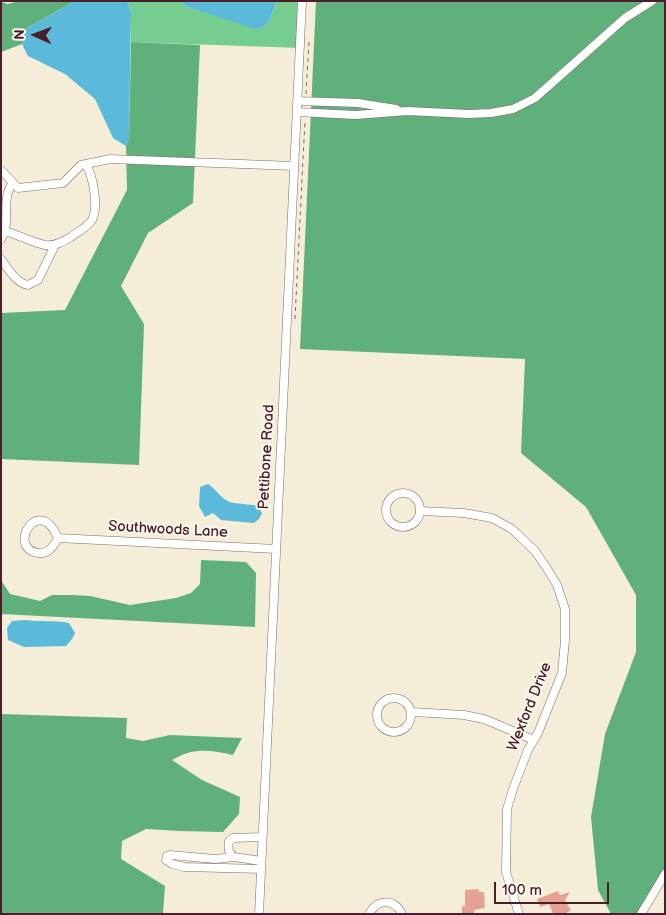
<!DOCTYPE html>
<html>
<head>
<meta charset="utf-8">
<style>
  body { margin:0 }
  #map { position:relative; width:666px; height:915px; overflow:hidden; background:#f4edd7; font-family:"Balsamiq Sans",sans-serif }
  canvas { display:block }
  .frame { position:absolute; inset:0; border:2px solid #4a1f2b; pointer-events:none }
  .north { position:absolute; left:10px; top:10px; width:50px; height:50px; -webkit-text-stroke:4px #fbf7ec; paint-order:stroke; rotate:272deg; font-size:14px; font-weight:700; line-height:20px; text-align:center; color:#4a1f2b }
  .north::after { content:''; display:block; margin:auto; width:18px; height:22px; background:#4a1f2b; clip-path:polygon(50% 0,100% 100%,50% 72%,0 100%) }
  .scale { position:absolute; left:494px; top:882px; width:115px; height:22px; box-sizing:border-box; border:2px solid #4a1f2b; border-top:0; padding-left:6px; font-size:15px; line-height:18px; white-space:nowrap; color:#4a1f2b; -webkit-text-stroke:4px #fbf7ec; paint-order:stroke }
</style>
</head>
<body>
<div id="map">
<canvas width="666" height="915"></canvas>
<div class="frame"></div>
<div class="north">N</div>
<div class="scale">100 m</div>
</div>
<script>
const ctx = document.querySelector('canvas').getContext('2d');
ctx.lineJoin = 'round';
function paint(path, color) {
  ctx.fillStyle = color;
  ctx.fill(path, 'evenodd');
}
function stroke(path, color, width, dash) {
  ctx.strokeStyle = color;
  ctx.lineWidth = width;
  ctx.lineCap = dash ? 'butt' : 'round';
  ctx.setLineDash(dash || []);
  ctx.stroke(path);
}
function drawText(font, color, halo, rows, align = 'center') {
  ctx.font = font + ' "Balsamiq Sans",sans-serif';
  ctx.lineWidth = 4;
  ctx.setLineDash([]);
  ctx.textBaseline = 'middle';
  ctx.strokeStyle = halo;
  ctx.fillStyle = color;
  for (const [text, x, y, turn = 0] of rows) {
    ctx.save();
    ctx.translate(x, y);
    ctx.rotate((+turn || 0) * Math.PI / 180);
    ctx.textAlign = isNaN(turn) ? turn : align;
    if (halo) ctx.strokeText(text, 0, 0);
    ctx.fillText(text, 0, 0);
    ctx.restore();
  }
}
paint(new Path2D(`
  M127 1H180L187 7 252 27 261 29 270 20 276 1H302L300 48 131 42V11Z`), '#76cd92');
paint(new Path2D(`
  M18 1H75L27 28 22 44 1 52V2L8 4Z
  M316 1H665V874L641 914H611L598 890 591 817 605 734 636 652V595L586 507 521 453 525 359 300 349Z
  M131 42 200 45 193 203 148 233 121 286 144 324 139 465 1 459V313L65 310 127 190 126 146 129 139Z
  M201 560 246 562 256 573 255 627 1 614V580L10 594 40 601 52 595H73L90 596 130 605 176 598 191 593 200 584Z
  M1 714 127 718 126 738 143 741 170 735 242 738 233 755C210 750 194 747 172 760L202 780 240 797 239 814 223 832 179 831 146 829 122 841 121 859 165 886 163 914H1Z`), '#60b07c');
paint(new Path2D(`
  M75 1H127L131 11 129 139 126 146 113 138 95 99 65 74 28 56 22 44 27 28Z
  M180 1H276L270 20 261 29 252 28 187 7Z
  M208 484C216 489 221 499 230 502 236 504 249 504 258 506L262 513 259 519 254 523 221 520 213 513 205 517 199 506 200 487Z
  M25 620C40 622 54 620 69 623L75 633 72 639 66 646 24 647 8 640 7 628 12 621Z`), '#5bb9d9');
paint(new Path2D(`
  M479 889V892H484L485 908 474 910V914H462V906H465V890Z
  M558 891 560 895 570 892 565 900 571 911 567 912 568 914H553L549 904 540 907 537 899Z`), '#e3a292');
const minor = new Path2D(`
  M297 101 358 103 396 109
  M297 112 356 115 407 111 469 114 491 113 513 109 535 98 625 18 652 1
  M1 170 18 188 63 183 81 165 110 159 294 166
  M5 231C18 235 34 243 45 245 54 247 64 241 71 237 77 232 88 227 92 220 99 206 93 177 86 164
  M1 239C12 222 0 198 13 183
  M1 259C8 269 16 283 28 285L38 280 55 245
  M386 510a17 17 0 1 1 34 0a17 17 0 1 1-34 0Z
  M420 511 464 513 492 518 512 529 535 551 546 567 557 585 565 609V640L562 673 538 733 528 750 513 789 507 809 506 872 519 914
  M58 538C54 546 48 555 38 553 6 548 39 493 58 538L276 549
  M377 715a17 17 0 1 1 34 0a17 17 0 1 1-34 0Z
  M412 712 464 715 484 719 534 740
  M234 857 215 859 170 855 167 856 166 860 172 864 184 867 261 869
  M261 861 234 857C228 853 228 848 229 841L233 838 262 837
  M259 914 302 1
  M369 914C377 899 394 898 402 914
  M641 914 665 874`);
stroke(minor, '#866767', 9);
stroke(new Path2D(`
  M306 94 309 41
  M295 319 305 120`), '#866767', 1, [4, 4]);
stroke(minor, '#fff', 8);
drawText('15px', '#4a1f2b', '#fbf7ec', [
  ["Pettibone Road",267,457,-87],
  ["Southwoods Lane",168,530,3],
  ["Wexford Drive",530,707,-68]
]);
</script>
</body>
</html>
